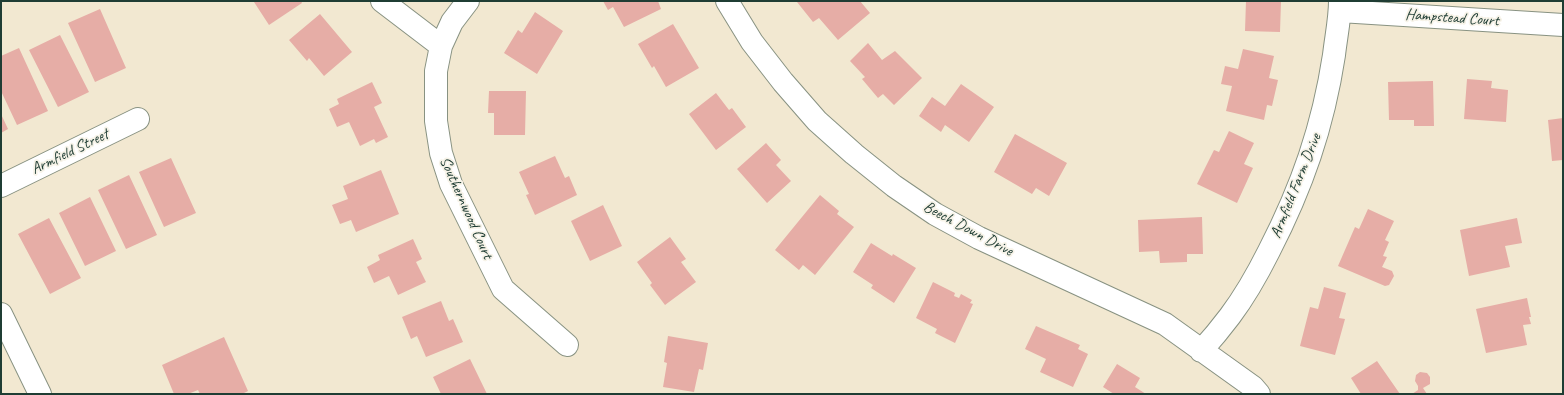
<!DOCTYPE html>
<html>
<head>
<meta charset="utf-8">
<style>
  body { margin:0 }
  #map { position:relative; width:1564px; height:395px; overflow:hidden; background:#f2e8d1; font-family:Caveat,sans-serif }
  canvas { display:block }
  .frame { position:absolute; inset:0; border:2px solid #1f3d34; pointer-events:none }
</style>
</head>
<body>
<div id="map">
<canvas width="1564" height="395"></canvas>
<div class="frame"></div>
</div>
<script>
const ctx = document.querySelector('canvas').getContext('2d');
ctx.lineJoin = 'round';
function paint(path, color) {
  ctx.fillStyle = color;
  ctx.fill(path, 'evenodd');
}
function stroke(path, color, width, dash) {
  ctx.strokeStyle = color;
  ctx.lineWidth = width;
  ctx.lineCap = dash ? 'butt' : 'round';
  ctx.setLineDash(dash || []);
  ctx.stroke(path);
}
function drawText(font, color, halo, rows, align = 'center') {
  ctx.font = font + ' Caveat,sans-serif';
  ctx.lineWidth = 3.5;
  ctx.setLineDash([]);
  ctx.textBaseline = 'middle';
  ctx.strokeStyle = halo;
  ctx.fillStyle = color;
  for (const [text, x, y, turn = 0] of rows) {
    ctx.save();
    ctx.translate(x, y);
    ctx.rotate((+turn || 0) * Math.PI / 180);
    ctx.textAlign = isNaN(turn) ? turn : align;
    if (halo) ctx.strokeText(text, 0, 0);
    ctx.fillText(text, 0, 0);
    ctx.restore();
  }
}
paint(new Path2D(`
  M256 1H301L302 3 269 25 254 2Z
  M603 1H658L661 9 624 27 613 7 608 10Z
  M799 1H860L870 13 838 40 819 18 813 22 797 2Z
  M1246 1H1281L1280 32 1245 31Z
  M100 9 126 68 95 82 68 23Z
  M535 12 563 31 537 74 504 53 518 30 522 33Z
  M320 14 352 52 324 76 309 58 307 61 289 40Z
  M673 24 699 68 666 87 654 66 652 68 638 44Z
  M60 35 89 92 58 107 29 50Z
  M868 43 882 60 895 51 922 78 894 105 883 94 878 98 862 79 865 77 850 61Z
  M19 48 48 111 17 125 1 91V56Z
  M1243 49 1274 56 1269 78 1278 80 1272 106 1267 105 1264 120 1226 111 1232 86 1221 84 1225 66 1238 69Z
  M1467 79 1492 81 1491 88 1508 90 1506 122 1464 119Z
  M1433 81 1434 126H1414V120H1389L1388 82Z
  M372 82 382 103 374 107 388 137 376 143 374 139 360 146 349 122 337 127 329 109 339 104 337 99Z
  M961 84 994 107 969 142 945 125 941 132 919 116 932 97 945 106Z
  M489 91H526L525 135H494V113H488Z
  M716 93 729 110 732 108 746 127 716 150 689 114Z
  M1 114 8 129 1 133Z
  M1563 118V160L1552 161 1548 120Z
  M1229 131 1254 143 1244 164 1253 168 1237 203 1197 184 1214 150 1219 152Z
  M1015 134 1067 163 1049 196 1036 188 1032 194 994 172Z
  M766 143 781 160 776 165 791 181 767 203 737 169Z
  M555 156 565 178 569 176 577 195 535 215 526 195 529 194 519 172Z
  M171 158 196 213 164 227 139 172Z
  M381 170 399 214 356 232 351 220 340 224 332 205 348 199 343 186Z
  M129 175 157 235 126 249 98 190Z
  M820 195 839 211 837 214 854 227 815 275 803 265 799 270 775 250Z
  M90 197 116 251 85 266 59 213Z
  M603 205 622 246 590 261 571 221Z
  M1368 209 1394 221 1385 240 1389 242 1383 256 1387 257 1382 267 1392 271 1394 276 1389 285 1385 286 1338 266 1355 227 1359 229Z
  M1202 217 1203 254H1187V262L1160 263 1159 251 1139 252 1138 220Z
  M49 218 81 278 50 294 18 234Z
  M1517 218 1522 243 1505 246 1510 267 1469 276 1460 230Z
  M670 237 686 259 681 262 696 282 665 305 650 285 652 283 637 262Z
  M413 239 422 259 416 262 426 282 398 295 389 276 374 283 367 267 380 260 378 255Z
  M871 243 892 256 893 254 916 268 894 303 871 288 873 285 853 272Z
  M933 282 955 293 954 296 959 298 961 294 972 300 970 303 973 304 955 343 935 333 937 329 916 318Z
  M1324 287 1346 293 1339 318 1345 319 1335 355 1300 346 1310 307 1318 309Z
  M1527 298 1531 317H1529L1531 324 1523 325 1527 345 1486 353 1476 309Z
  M441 301 449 321 453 319 463 342 426 357 417 336 411 339 402 317Z
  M1036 326 1080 345 1078 349 1088 354 1073 387 1040 372 1046 359 1025 349Z
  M668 336 708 343 703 370 699 369 694 392 663 387 667 363 664 362Z
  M224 337 248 391 242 394H200L198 390 188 394H174L162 365Z
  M470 359 487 394H441L433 377Z
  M1377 361 1400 394H1361L1351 378Z
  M1117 364 1140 378 1135 387 1146 394H1114L1103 387Z
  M1420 372 1427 373 1430 377V384L1423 388 1427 394H1412L1418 390V386L1415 381 1416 375Z`), '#e6ada6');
const minor = new Path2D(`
  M382 1 441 46
  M468 1 452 22 441 46 436 71V121L441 153 451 184 503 289 567 345
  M727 1 752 42 783 82 817 121 854 154 894 186 935 214 979 238 1165 324 1253 387 1259 394
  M1340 11 1563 25
  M1 186 138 119
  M1 314 40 394
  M1201 351C1211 340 1221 328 1230 316 1245 296 1258 273 1269 251 1302 187 1323 127 1334 55 1336 37 1340 19 1340 1`);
stroke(minor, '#889282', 24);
stroke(minor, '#fff', 22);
drawText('16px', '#1f3d34', '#f7f3e8', [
  ["Hampstead Court",1452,18,4],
  ["Armfield Street",70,152,-26],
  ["Armfield Farm Drive",1296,186,-68],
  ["Southernwood Court",466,208,66],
  ["Beech Down Drive",968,229,28]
]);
</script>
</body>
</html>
